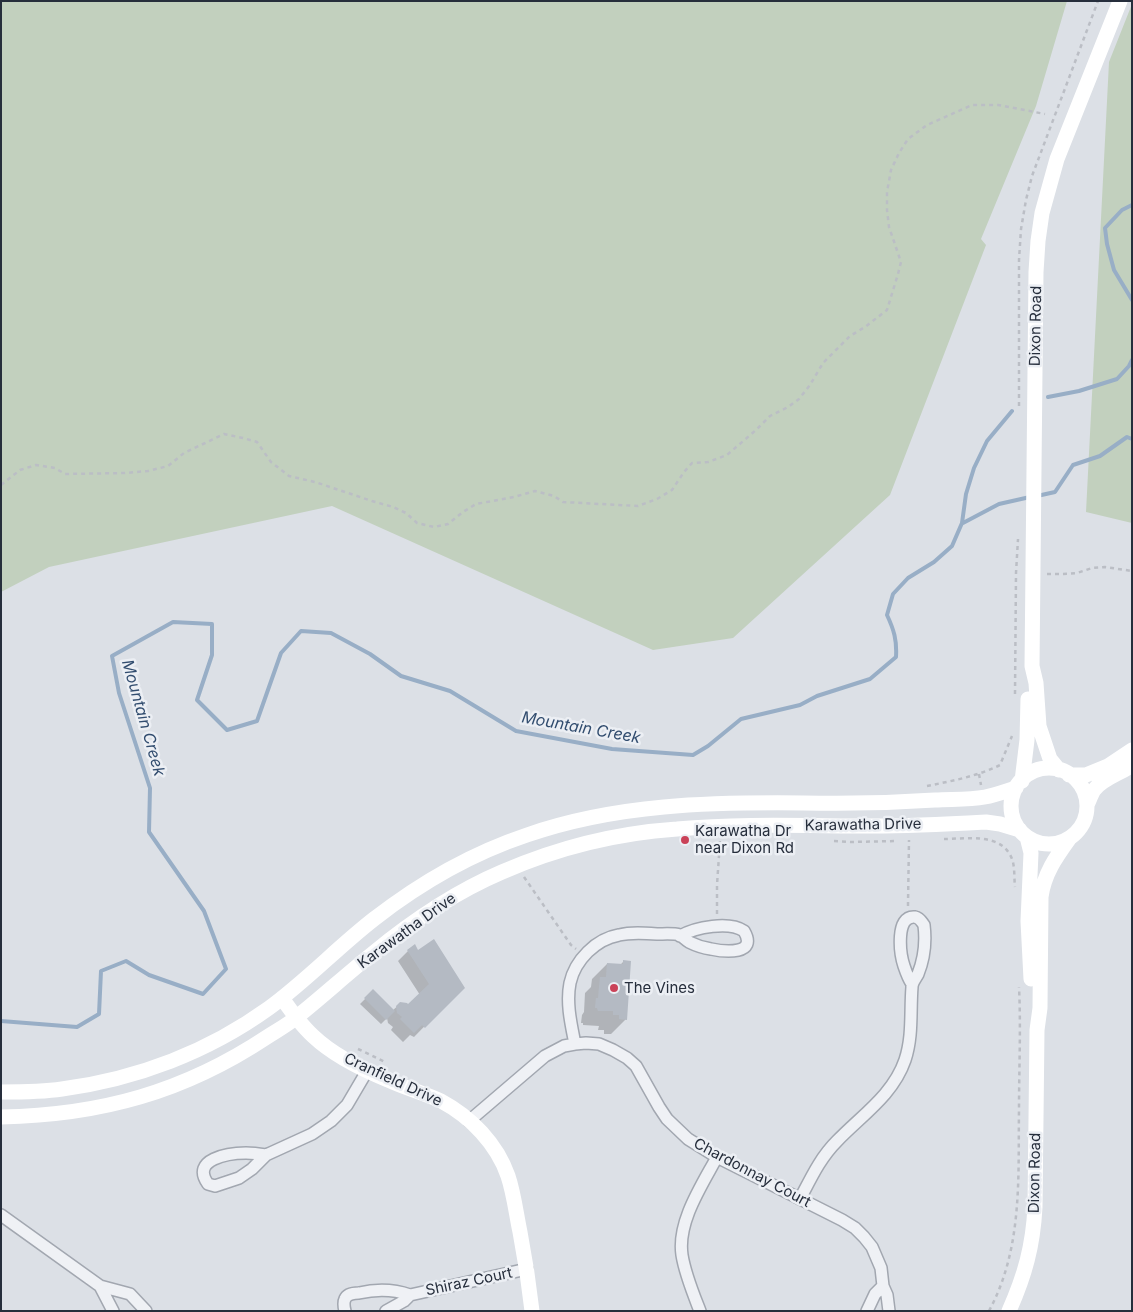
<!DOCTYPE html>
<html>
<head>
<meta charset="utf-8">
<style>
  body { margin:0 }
  #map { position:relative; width:1133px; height:1312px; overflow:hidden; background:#dce0e6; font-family:Inter,sans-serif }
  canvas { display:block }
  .frame { position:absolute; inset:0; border:2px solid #262e3c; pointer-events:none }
</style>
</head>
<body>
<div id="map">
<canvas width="1133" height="1312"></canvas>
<div class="frame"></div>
</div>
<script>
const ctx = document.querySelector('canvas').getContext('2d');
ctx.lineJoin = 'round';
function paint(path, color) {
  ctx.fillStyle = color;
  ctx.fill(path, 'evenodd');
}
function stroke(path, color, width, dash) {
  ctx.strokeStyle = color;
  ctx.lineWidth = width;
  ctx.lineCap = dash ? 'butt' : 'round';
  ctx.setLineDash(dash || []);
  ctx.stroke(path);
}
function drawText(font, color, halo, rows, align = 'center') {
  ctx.font = font + ' Inter,sans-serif';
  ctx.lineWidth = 5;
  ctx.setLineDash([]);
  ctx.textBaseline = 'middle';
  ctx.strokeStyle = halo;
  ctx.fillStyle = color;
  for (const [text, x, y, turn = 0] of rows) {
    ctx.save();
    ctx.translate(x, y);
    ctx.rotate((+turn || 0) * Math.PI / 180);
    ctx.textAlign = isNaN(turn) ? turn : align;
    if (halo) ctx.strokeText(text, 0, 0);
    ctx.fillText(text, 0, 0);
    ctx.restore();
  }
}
paint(new Path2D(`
  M1 1H1067L1036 106 981 239 986 245 890 495 733 638 653 650 332 506 49 567 1 592Z
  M1132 4V523L1086 512 1109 62Z`), '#c2d0be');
paint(new Path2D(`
  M408 951H418L463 987 414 1037 410 1035 403 1042 391 1030 393 1027 388 1023 387 1018 381 1024 360 1004 373 991 392 1011 401 1003 408 1006 420 995 398 961Z
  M623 962 626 1019 611 1034H604V1030H598L599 1026 583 1025V1023H581L582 1015 584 1012 585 993 591 987 592 979 607 964 620 965Z`), '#0003');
stroke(new Path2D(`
  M1132 205 1122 210 1105 228 1107 244 1114 270 1132 300
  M1048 397 1079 391 1117 379 1129 366 1132 360
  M1037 496 1055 492 1073 465 1100 456 1127 437 1132 439
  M963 523 999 504 1030 497
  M1 1021 77 1027 99 1014 101 971 126 961 149 975 203 994 226 969 204 911 149 832 150 788 119 693 112 656 173 622 212 624V655L197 700 227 730 257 721 281 653 301 631 331 633 370 654 401 676 450 691 516 731 612 749 693 755 708 746 741 719 800 705 817 696 870 679 896 657C897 640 894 630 887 615L893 594 908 578 934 562 952 546 962 523 966 494 974 468 987 441 1012 411`), '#98aec6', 4);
paint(new Path2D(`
  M434 939 465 988 425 1028 422 1025 414 1033 400 1019 402 1017 397 1013 396 1006 400 1002 407 1003 408 1004 429 984 407 950 415 944 418 950Z
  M623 960 631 961 627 1020 619 1019V1015H613V1011H598L597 1008H595L596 998H598L600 977H606L607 963 623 964Z
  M373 989 395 1011 386 1020 364 998Z`), '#b4bac3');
const street = new Path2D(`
  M575 1044C571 1024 566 1003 570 983 575 960 596 939 619 935 631 932 644 933 657 934 664 934 673 933 680 935 683 937 686 940 689 942 695 945 704 948 711 949 725 952 758 955 744 931 729 921 696 927 680 936
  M469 1121 545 1056 564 1046 575 1044 586 1043 599 1044 613 1050 627 1058 636 1066 659 1107 667 1119 688 1139 717 1157 842 1220 855 1228 864 1237 872 1247 881 1268 883 1286 887 1295 889 1311
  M266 1155C260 1154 253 1153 246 1153 229 1153 190 1159 208 1184L215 1186 239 1178 252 1169 266 1155 312 1134 331 1121 347 1105 367 1071
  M800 1199C811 1178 820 1158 837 1141 862 1115 893 1095 905 1060 913 1036 910 1012 912 987 912 982 916 978 918 974 924 959 926 941 924 925 921 921 920 918 915 917 895 915 900 954 904 966 906 972 908 978 912 984
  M1 1215 100 1286 130 1294 146 1311
  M100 1286 113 1311
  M345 1311C344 1307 343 1303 345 1299 347 1294 354 1293 359 1293 376 1289 393 1289 410 1295
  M386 1311 404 1301 410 1295 527 1269
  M700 1311C693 1293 685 1274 682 1255 677 1222 702 1185 717 1157
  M867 1311 875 1294 883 1286`);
stroke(street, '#a2a7b0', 14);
stroke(new Path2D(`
  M1019 406V260L1021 229 1026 200 1032 176 1098 1
  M1 485 20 470 36 465 55 468 65 474 125 473 148 471 168 466 184 453 224 434 243 438 257 442 271 462 289 476 315 482 372 501 393 507 406 513 417 523 434 527 448 524 463 512 476 504 514 497 535 491 554 496 563 502 638 506 657 499 672 490 684 472 692 463 708 462 727 455 756 430 770 416 788 407 799 399 810 385 823 363 850 336 865 327 887 310 898 274 901 262 889 227 887 210V192L891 170 899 153 908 139 927 125 972 105H998L1045 114
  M1047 574H1063L1077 573 1092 568 1105 567 1132 571
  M1015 694 1016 573 1018 539
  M979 774 981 785
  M927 786C952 781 978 776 1000 765L1012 736
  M944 839C966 839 1002 832 1012 859 1015 867 1014 878 1015 887
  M834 841 851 842 896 841
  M524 877 571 945 576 949
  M908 906V904L909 840
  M717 914V885L720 841
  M358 1049 385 1062
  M989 1311C1023 1248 1018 1178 1019 1109 1019 1068 1021 1028 1019 987`), '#bbbec5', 2.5, [4, 4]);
stroke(street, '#eff1f5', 11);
stroke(new Path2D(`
  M1011 806a38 38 0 1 1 76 0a38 38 0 1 1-76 0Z
  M1059 770 1050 759 1039 726 1036 683 1032 666 1036 272 1038 241 1042 213 1057 159 1120 1
  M1069 775H1086L1108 766 1132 750
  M1022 781 1027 740 1028 699
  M1087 805C1089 801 1091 795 1094 790 1103 778 1120 774 1132 765
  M1027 837 1031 853 1028 921 1031 979
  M282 998C291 1011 301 1025 313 1036 334 1056 361 1069 388 1080 405 1088 424 1093 441 1101 471 1117 497 1144 508 1176 514 1194 516 1213 520 1232 525 1258 529 1284 532 1311
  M1 1092C21 1092 42 1092 62 1089 136 1079 208 1052 269 1008 306 981 338 947 374 919 419 884 473 853 527 835 616 804 711 802 804 803 848 804 891 803 935 800 952 799 969 800 985 797 996 795 1006 791 1016 788
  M1 1117C101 1115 184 1092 267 1037 278 1030 289 1024 298 1016 323 996 347 974 372 954 411 922 455 892 502 872 557 848 618 833 677 829 743 823 809 826 874 826 911 826 949 824 986 822L1000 824 1020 830
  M1009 1311C1025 1275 1033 1246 1035 1207L1037 1030 1040 1008 1041 897C1044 874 1056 857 1069 839`), '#fff', 15);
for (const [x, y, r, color] of [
  [685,840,5,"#ca4258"],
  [614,988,5,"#ca4258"]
]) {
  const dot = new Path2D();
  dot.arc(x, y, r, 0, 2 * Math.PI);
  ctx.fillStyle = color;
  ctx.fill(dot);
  stroke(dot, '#eceff4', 2);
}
drawText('15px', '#262e3c', '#eceff4', [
  ["Dixon Road",1036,326,-89],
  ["Karawatha Drive",863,825,-1],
  ["Karawatha Drive",407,931,-36],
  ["Cranfield Drive",393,1080,25],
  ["Chardonnay Court",752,1173,28],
  ["Dixon Road",1035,1173,-89],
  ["Shiraz Court",469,1282,-12]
]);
drawText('15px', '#262e3c', '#eceff4', [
  ["Karawatha Dr",695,831],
  ["near Dixon Rd",695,848],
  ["The Vines",624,988]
], 'left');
drawText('italic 16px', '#324d6f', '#eceff4', [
  ["Mountain Creek",143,718,74],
  ["Mountain Creek",581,728,10]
]);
</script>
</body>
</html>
